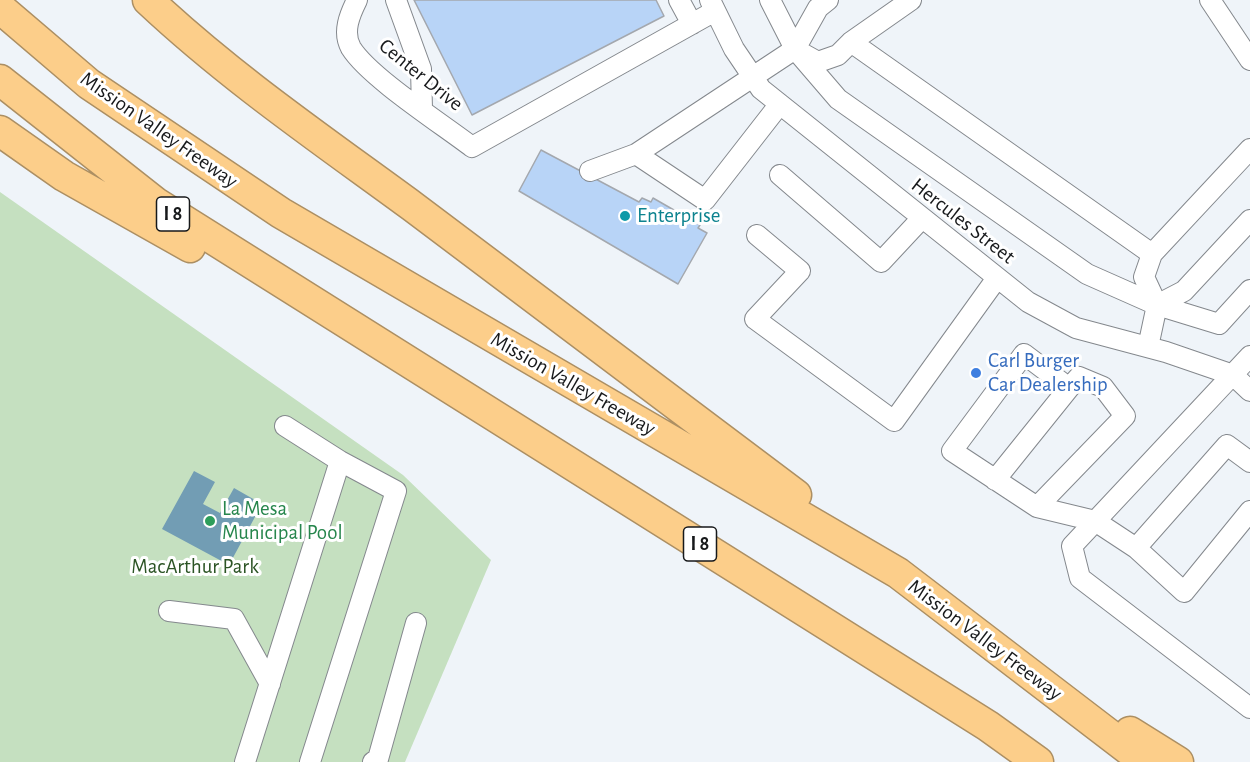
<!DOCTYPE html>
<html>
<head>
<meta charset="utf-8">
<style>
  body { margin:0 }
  canvas { display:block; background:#eff4f9 }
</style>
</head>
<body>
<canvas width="1250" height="762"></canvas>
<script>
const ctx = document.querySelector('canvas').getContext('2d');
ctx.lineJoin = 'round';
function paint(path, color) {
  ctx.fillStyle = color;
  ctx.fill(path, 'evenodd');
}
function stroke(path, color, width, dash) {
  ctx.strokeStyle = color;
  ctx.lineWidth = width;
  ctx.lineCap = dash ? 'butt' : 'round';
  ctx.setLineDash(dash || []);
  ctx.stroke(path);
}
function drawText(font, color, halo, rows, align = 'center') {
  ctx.font = font + ' "Alegreya Sans",sans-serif';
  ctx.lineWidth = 6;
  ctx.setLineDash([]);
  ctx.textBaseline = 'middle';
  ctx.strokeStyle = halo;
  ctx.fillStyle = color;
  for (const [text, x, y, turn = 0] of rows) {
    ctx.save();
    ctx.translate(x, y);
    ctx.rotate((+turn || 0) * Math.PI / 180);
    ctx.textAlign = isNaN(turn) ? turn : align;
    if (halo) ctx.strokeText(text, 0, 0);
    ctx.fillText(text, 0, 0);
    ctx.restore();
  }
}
paint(new Path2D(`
  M0 192 403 475 491 560 405 762H0Z`), '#c5e0c0');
paint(new Path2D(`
  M194 471 215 482 203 504 220 513 234 488 262 504 229 565 162 529Z`), '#729db4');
const building = new Path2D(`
  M414 0H656L664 16 472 115Z
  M541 150 639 202 642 198 651 202 653 198 700 225 698 228 707 233 678 284 519 191Z`);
paint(building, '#b8d4f7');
stroke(building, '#a4a8ae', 1.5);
const minor = new Path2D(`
  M357 0C350 14 342 32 351 48 369 77 442 124 472 147L715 11
  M396 0 421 69 422 109
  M679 0 692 24
  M710 0 734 49 761 89 1028 302 1076 328 1166 352 1233 375 1250 391
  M770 0 795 49 838 99 1087 274 1157 305 1219 324 1250 290
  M1210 0 1250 60
  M851 42 1152 254
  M800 52 818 62 838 55 851 42 911 0
  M636 154 705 200 779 105
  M590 171 636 154 795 49 818 8 828 0
  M780 175 881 262 922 218
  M757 235 800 271 755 319 894 421 997 278
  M1157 305 1184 291 1250 220
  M1148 347 1157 305 1144 277 1152 254 1250 149
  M1250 356 1072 546 1080 578 1250 708
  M285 426 340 461 396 491 310 762
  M995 480 1069 388 1024 354 952 451 1037 507 1095 521 1136 548 1184 592 1250 511
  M1037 507 1125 416 1103 387 1079 377 1069 388
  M1136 548 1227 445 1250 462
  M169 611 234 619 270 684
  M245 762 340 461
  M373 762 378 759 416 623`);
const highway = new Path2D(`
  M148 0C230 77 322 140 412 206 541 302 669 398 796 495
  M0 8 89 84 281 213 898 573 1145 762
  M0 80 156 203 988 726 1038 762
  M0 131 64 176 190 247
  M1130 732 1178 762`);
stroke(minor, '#84888d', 22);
stroke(highway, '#ac8f63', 33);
stroke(minor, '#fff', 20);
stroke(highway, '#fcce8a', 30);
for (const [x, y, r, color] of [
  [625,216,6,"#0f9aa8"],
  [976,373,6,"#3f7fe0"],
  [210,521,6,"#2e9e5b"]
]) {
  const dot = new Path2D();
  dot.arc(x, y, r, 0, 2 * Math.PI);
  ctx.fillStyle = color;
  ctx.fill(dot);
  stroke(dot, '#fff', 2);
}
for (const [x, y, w] of [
  [173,214,33],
  [700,544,33]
]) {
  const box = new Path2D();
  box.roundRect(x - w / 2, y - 17, w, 34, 4.5);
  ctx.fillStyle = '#fff';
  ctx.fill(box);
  stroke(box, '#17191b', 1.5);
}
drawText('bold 20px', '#17191b', null, [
  ["I 8",173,214],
  ["I 8",700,544]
]);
drawText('21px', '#17191b', '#fff', [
  ["Center Drive",421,75,39],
  ["Mission Valley Freeway",159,130,35],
  ["Hercules Street",963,221,38],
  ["Mission Valley Freeway",573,384,30],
  ["Mission Valley Freeway",985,640,37]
]);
drawText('21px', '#0d838f', '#fff', [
  ["Enterprise",637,216]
], 'left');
drawText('21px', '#366cbe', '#fff', [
  ["Carl Burger",988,361],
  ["Car Dealership",988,385]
], 'left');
drawText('21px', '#27864d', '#fff', [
  ["La Mesa",222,509],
  ["Municipal Pool",222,533]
], 'left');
drawText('21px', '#2c5425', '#fff', [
  ["MacArthur Park",195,567]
]);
</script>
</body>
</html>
